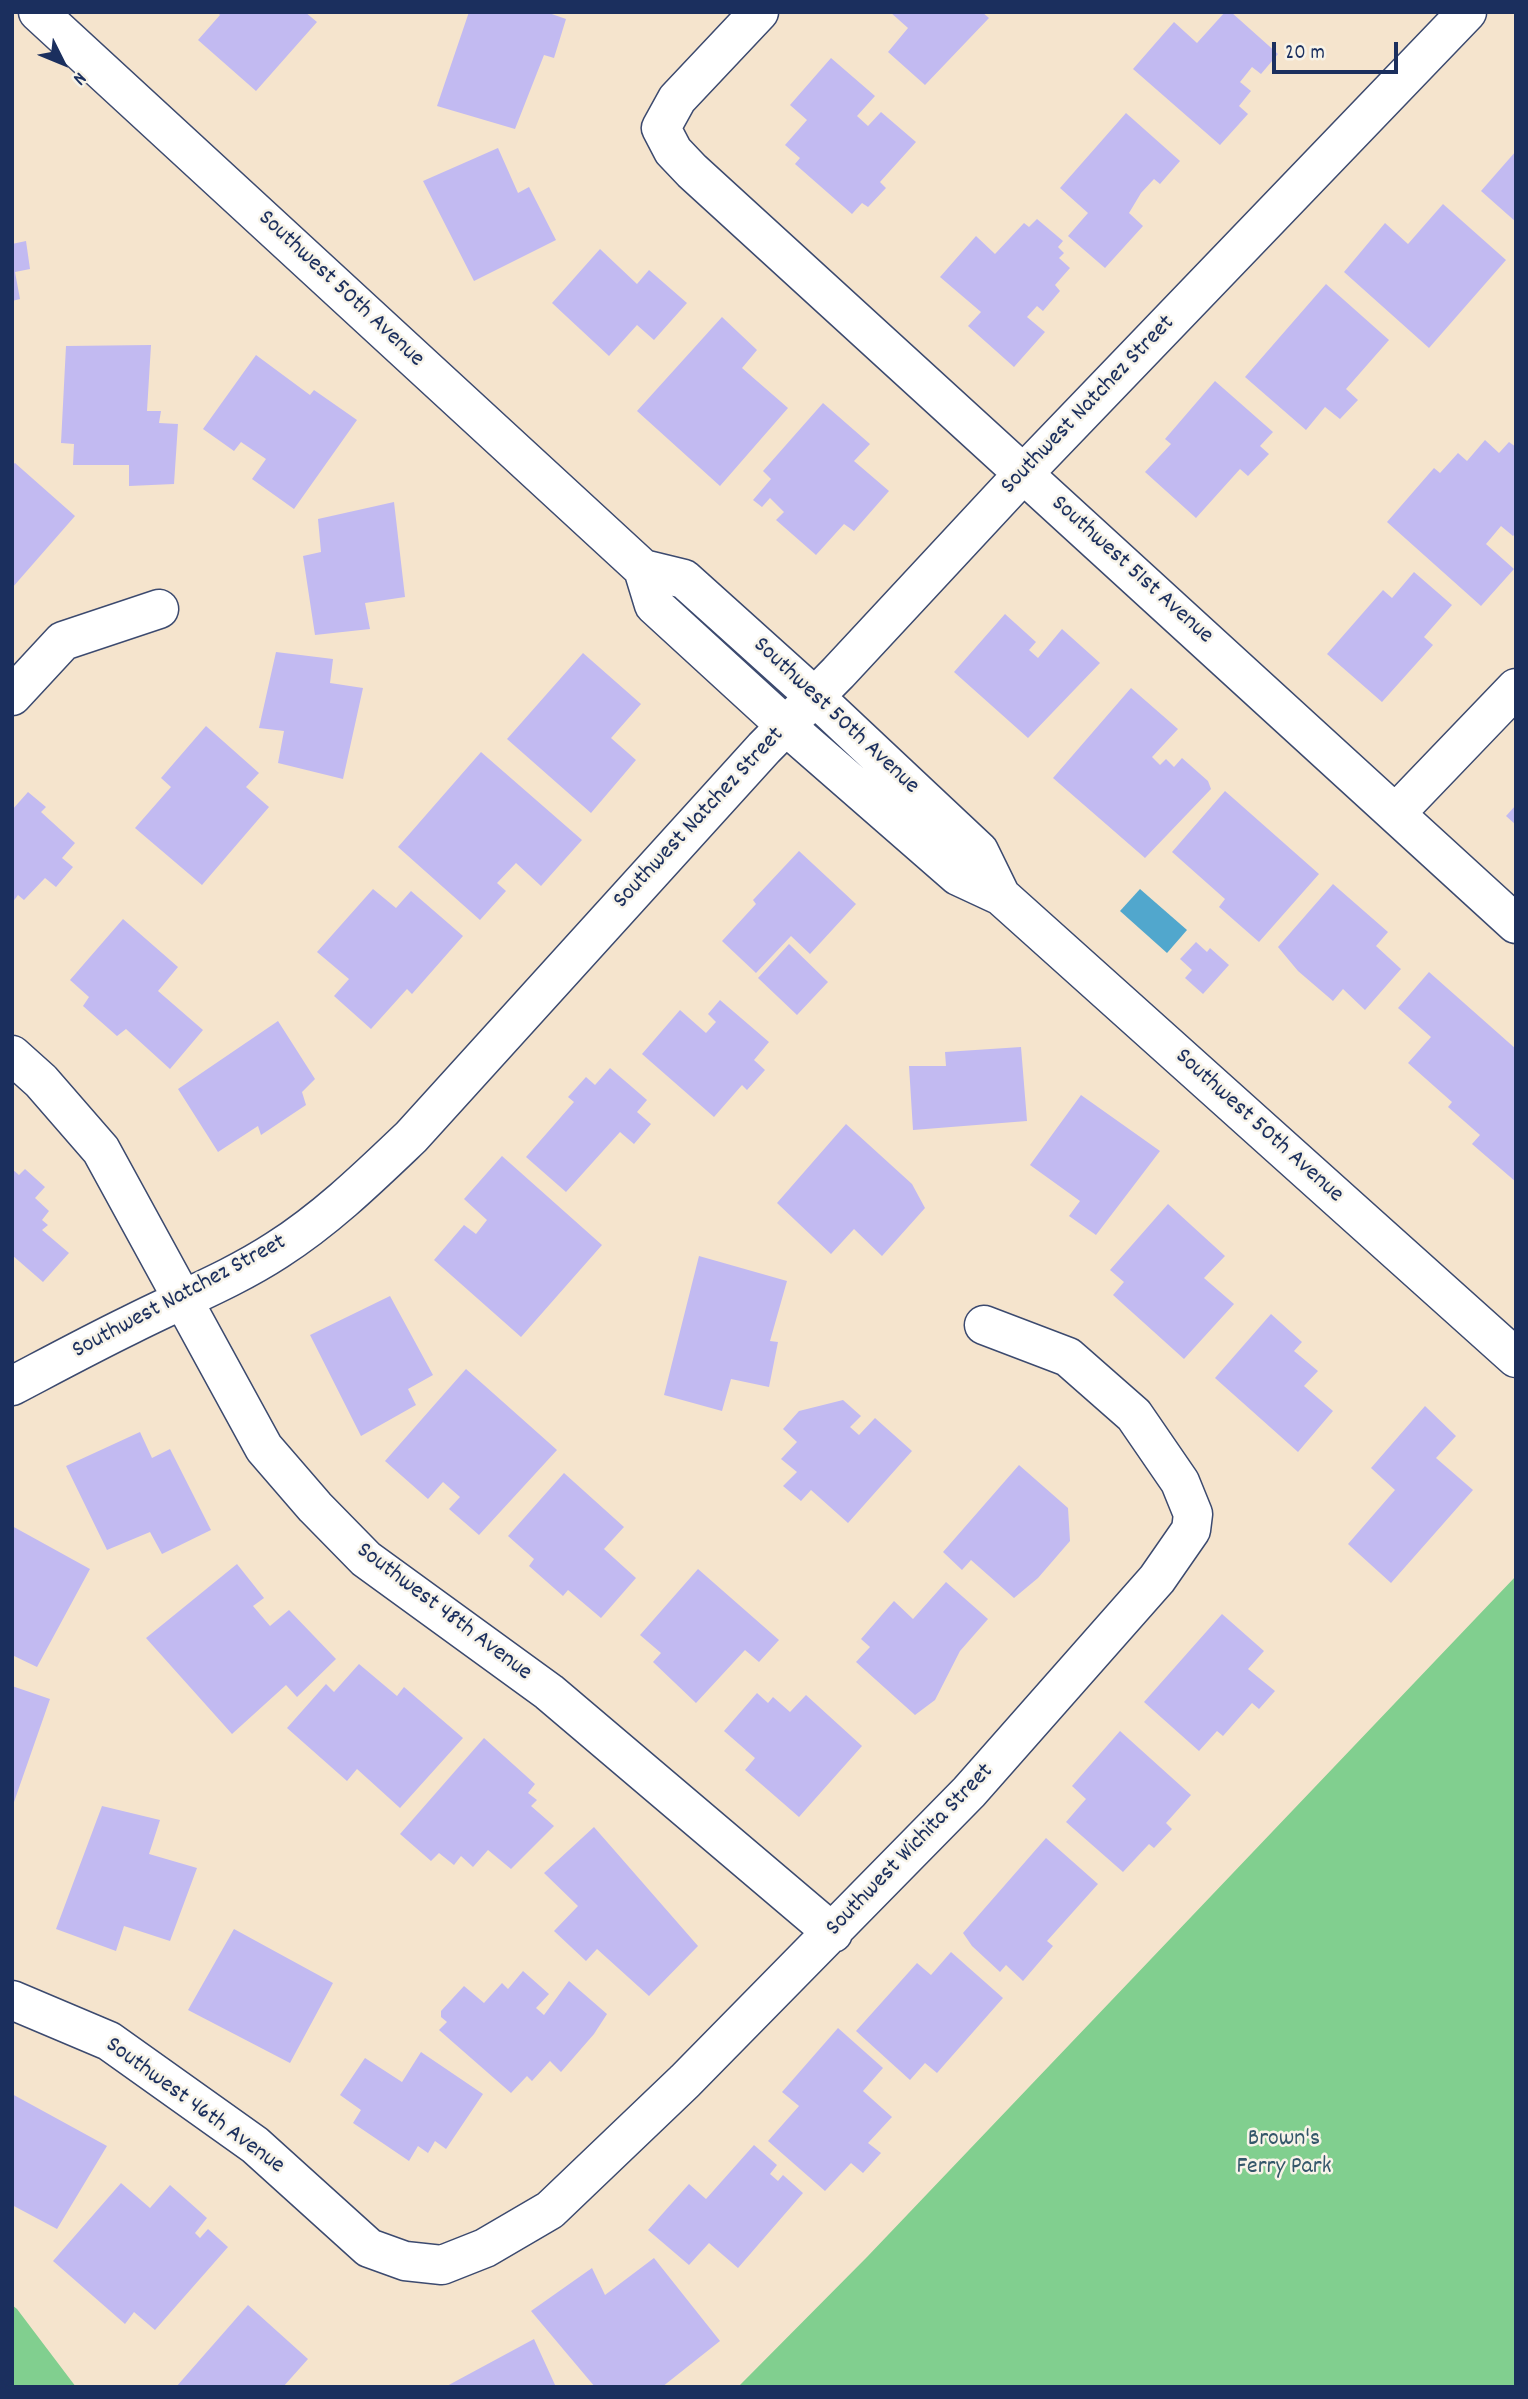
<!DOCTYPE html>
<html>
<head>
<meta charset="utf-8">
<style>
  body { margin:0 }
  #map { position:relative; width:1528px; height:2399px; overflow:hidden; background:#f5e4cd; font-family:Dekko,sans-serif }
  canvas { display:block }
  .frame { position:absolute; inset:0; border:14px solid #1b2f5e; pointer-events:none }
  .north { position:absolute; left:28px; top:28px; width:70px; height:70px; -webkit-text-stroke:5px #f7f3e8; paint-order:stroke; rotate:133deg; font-size:19px; font-weight:700; line-height:28px; text-align:center; color:#1b2f5e }
  .north::after { content:''; display:block; margin:auto; width:24px; height:32px; background:#1b2f5e; clip-path:polygon(50% 0,100% 100%,50% 72%,0 100%) }
  .scale { position:absolute; left:1272px; top:42px; width:126px; height:32px; box-sizing:border-box; border:4px solid #1b2f5e; border-top:0; padding-left:9px; font-size:21px; line-height:24px; white-space:nowrap; color:#1b2f5e; -webkit-text-stroke:5px #f7f3e8; paint-order:stroke }
</style>
</head>
<body>
<div id="map">
<canvas width="1528" height="2399"></canvas>
<div class="frame"></div>
<div class="north">N</div>
<div class="scale">20 m</div>
</div>
<script>
const ctx = document.querySelector('canvas').getContext('2d');
ctx.lineJoin = 'round';
function paint(path, color) {
  ctx.fillStyle = color;
  ctx.fill(path, 'evenodd');
}
function stroke(path, color, width, dash) {
  ctx.strokeStyle = color;
  ctx.lineWidth = width;
  ctx.lineCap = dash ? 'butt' : 'round';
  ctx.setLineDash(dash || []);
  ctx.stroke(path);
}
function drawText(font, color, halo, rows, align = 'center') {
  ctx.font = font + ' Dekko,sans-serif';
  ctx.lineWidth = 5;
  ctx.setLineDash([]);
  ctx.textBaseline = 'middle';
  ctx.strokeStyle = halo;
  ctx.fillStyle = color;
  for (const [text, x, y, turn = 0] of rows) {
    ctx.save();
    ctx.translate(x, y);
    ctx.rotate((+turn || 0) * Math.PI / 180);
    ctx.textAlign = isNaN(turn) ? turn : align;
    if (halo) ctx.strokeText(text, 0, 0);
    ctx.fillText(text, 0, 0);
    ctx.restore();
  }
}
paint(new Path2D(`
  M1516 1576V2387H738L867 2257Z
  M12 2305 17 2309 76 2387H12Z`), '#81cf8f');
paint(new Path2D(`
  M1140 889 1187 930 1167 953 1120 911Z`), '#51a7cd');
paint(new Path2D(`
  M217 12H305L317 22 256 91 198 40 220 15Z
  M469 12H546L566 19 554 58 544 55 515 129 437 106Z
  M890 12H982L989 18 925 85 888 52 908 28Z
  M1225 12H1231L1278 54 1261 74 1252 67 1240 82 1251 91 1239 106 1248 114 1220 145 1133 69 1174 22 1197 43Z
  M831 58 875 96 857 116 868 126 881 112 916 142 880 182 886 188 868 207 862 203 852 214 795 164 800 158 785 145 807 120 790 105Z
  M1126 113 1180 161 1160 184 1154 179 1141 193 1129 213 1143 226 1105 268 1068 236 1088 213 1060 188Z
  M498 148 518 193 529 187 556 240 474 281 423 181Z
  M1516 151V222L1481 191Z
  M1443 204 1506 260 1429 348 1344 272 1385 223 1408 244Z
  M1037 219 1063 241 1058 247 1064 253 1059 258 1070 268 1055 285 1060 291 1043 311 1037 306 1027 317 1045 332 1014 367 968 326 981 312 940 277 976 236 995 254 1024 223 1029 227Z
  M26 241 30 269 15 272 20 299 12 301V244Z
  M600 249 637 284 649 270 687 303 654 340 637 325 609 356 552 303Z
  M1326 284 1389 340 1346 389 1358 400 1340 419 1325 407 1306 430 1245 377Z
  M722 317 757 350 742 368 788 408 720 486 637 411Z
  M151 345 147 411H161L159 423 178 424 174 484 129 486V465H73L74 444 61 443 66 346Z
  M256 355 310 395 314 390 357 420 294 509 252 479 266 459 241 442 234 451 203 429Z
  M1215 381 1273 432 1260 446 1269 454 1248 476 1240 469 1196 518 1145 472 1171 444 1165 439Z
  M823 403 870 444 854 461 889 491 854 531 844 524 816 555 776 520 784 512 770 498 762 507 753 500 771 479 763 471Z
  M1485 440 1499 453 1509 442 1516 447V533L1513 536 1501 526 1486 544 1514 569 1481 606 1387 522 1434 468 1440 473 1458 453 1467 461Z
  M15 463 75 516 12 588V465Z
  M394 502 405 597 365 603 370 629 315 635 303 556 321 552 318 519Z
  M1414 572 1452 605 1424 637 1433 645 1382 702 1327 654 1383 590 1392 598Z
  M1005 614 1036 642 1029 650 1038 658 1062 629 1100 663 1028 738 954 672Z
  M276 652 333 659 330 683 363 688 343 779 278 763 284 731 259 728Z
  M583 653 641 704 611 738 636 760 591 813 507 739Z
  M1131 688 1178 729 1152 757 1160 765 1166 759 1174 767 1182 758 1208 781 1211 789 1145 858 1053 778Z
  M206 726 259 773 246 787 269 807 202 885 135 828 171 787 161 778Z
  M481 752 582 840 541 886 516 863 497 883 506 891 480 920 398 847Z
  M1225 791 1319 874 1259 942 1219 907 1225 899 1172 852Z
  M28 792 46 807 41 812 75 843 62 858 73 867 56 887 45 878 24 900 18 895 12 903V810Z
  M1516 805V825L1506 816Z
  M799 851 856 904 810 954 791 936 756 973 722 941 756 904 753 900Z
  M1333 884 1388 932 1376 946 1401 969 1365 1010 1343 989 1333 1001 1298 971 1278 947Z
  M373 889 396 908 411 891 463 936 412 994 407 989 371 1029 334 996 349 979 317 952Z
  M123 919 178 967 158 991 203 1030 170 1069 126 1029 117 1036 83 1006 89 997 70 980Z
  M1196 942 1207 952 1210 948 1229 965 1203 994 1185 978 1192 970 1180 959Z
  M789 944 828 982 797 1015 758 978Z
  M1429 972 1516 1049V1182L1472 1144 1480 1135 1448 1107 1452 1102 1408 1063 1431 1037 1398 1008Z
  M720 1000 769 1042 754 1060 765 1070 747 1090 742 1085 714 1117 642 1054 680 1010 706 1033 716 1022 708 1014Z
  M278 1021 315 1079 302 1092 306 1105 261 1135 258 1126 218 1152 178 1089Z
  M1021 1047 1027 1121 913 1130 909 1066H946L945 1052Z
  M610 1068 647 1100 637 1112 651 1124 634 1144 620 1132 566 1192 526 1157 574 1102 568 1097 586 1077 595 1085Z
  M1081 1095 1160 1151 1096 1235 1069 1216 1080 1201 1030 1165Z
  M846 1124 912 1184 925 1208 882 1256 854 1229 831 1254 777 1203Z
  M502 1156 602 1245 521 1337 434 1260 464 1225 476 1234 487 1220 464 1199Z
  M12 1169 19 1175 25 1169 45 1187 35 1198 49 1211 42 1220 48 1225 42 1230 69 1253 43 1282 12 1255Z
  M1168 1204 1225 1256 1204 1278 1234 1304 1184 1359 1113 1295 1124 1282 1110 1270Z
  M699 1256 787 1281 770 1341 778 1342 769 1387 731 1379 722 1411 664 1395Z
  M390 1296 433 1375 408 1389 416 1405 361 1436 310 1335Z
  M1271 1314 1302 1342 1294 1351 1318 1371 1304 1386 1333 1411 1298 1452 1215 1378Z
  M466 1369 557 1450 479 1535 449 1509 460 1497 443 1482 428 1499 385 1461Z
  M843 1400 861 1416 850 1427 859 1435 875 1418 912 1451 848 1523 811 1490 801 1501 783 1486 797 1472 781 1459 797 1442 783 1429 799 1411Z
  M1425 1406 1456 1436 1436 1458 1473 1490 1391 1583 1348 1544 1395 1490 1371 1468Z
  M140 1432 152 1458 170 1449 211 1530 162 1554 150 1532 107 1550 66 1466Z
  M1019 1465 1068 1508 1070 1541 1038 1578 1014 1598 971 1560 962 1570 943 1552Z
  M564 1473 624 1527 604 1549 636 1578 601 1618 568 1590 563 1596 529 1566 534 1559 508 1536Z
  M12 1526 90 1569 37 1667 12 1655Z
  M237 1564 264 1598 253 1606 270 1626 289 1610 336 1659 297 1697 286 1685 232 1734 146 1638Z
  M698 1569 779 1640 759 1662 745 1650 696 1703 653 1662 661 1653 640 1635Z
  M946 1582 988 1619 960 1651 935 1700 915 1715 856 1662 870 1647 861 1639 894 1601 913 1619Z
  M1222 1614 1264 1651 1248 1669 1275 1691 1259 1709 1252 1703 1223 1736 1217 1731 1199 1751 1144 1702Z
  M359 1664 397 1696 404 1687 463 1738 400 1808 357 1769 347 1781 287 1728 326 1684 334 1692Z
  M12 1686 50 1699 14 1802H12Z
  M757 1693 768 1703 773 1697 790 1712 806 1695 862 1746 799 1817 745 1770 755 1758 724 1731Z
  M1120 1731 1191 1795 1166 1823 1172 1829 1154 1848 1149 1844 1123 1872 1066 1822 1086 1799 1072 1786Z
  M484 1738 535 1784 528 1793 537 1800 531 1806 554 1826 511 1869 488 1850 473 1867 461 1856 454 1865 439 1853 431 1861 400 1834Z
  M102 1806 160 1820 149 1854 197 1868 170 1941 124 1926 116 1951 56 1929Z
  M594 1827 698 1946 649 1996 597 1949 586 1961 554 1931 578 1906 544 1873Z
  M1046 1838 1098 1884 1047 1941 1053 1946 1023 1981 1006 1965 1000 1972 972 1946 963 1933Z
  M234 1929 333 1983 290 2063 188 2010Z
  M951 1952 1003 1998 937 2073 925 2063 910 2080 856 2031 917 1963 931 1975Z
  M523 1971 549 1994 536 2008 544 2015 569 1981 607 2014 594 2034 561 2072 550 2061 532 2081 527 2076 511 2093 439 2030 447 2022 441 2017V2011L464 1986 484 2003 502 1983 508 1989Z
  M838 2028 883 2068 863 2091 892 2117 868 2143 881 2153 863 2173 851 2163 825 2191 768 2141 799 2106 782 2092Z
  M421 2052 483 2094 446 2149 435 2141 428 2153 418 2146 409 2161 353 2123 361 2110 340 2095 365 2058 402 2082Z
  M12 2094 107 2146 57 2229 12 2205Z
  M754 2145 777 2165 770 2174 778 2181 783 2175 803 2193 738 2268 709 2243 689 2265 648 2230 689 2184 706 2199Z
  M121 2183 150 2208 170 2185 207 2218 195 2233 200 2238 208 2229 228 2247 155 2330 134 2312 125 2324 53 2261Z
  M654 2258 720 2341 662 2387H595L531 2311 592 2268 605 2295Z
  M248 2305 308 2359 283 2387H176Z
  M534 2339 556 2387H445Z`), '#c2baf1');
const minor = new Path2D(`
  M38 12 643 569 684 579 814 696 979 851 1001 896
  M759 12 677 99 661 128 673 151 692 171 1516 924
  M643 569 654 605 786 726 958 876 1001 896 1516 1358
  M12 696 63 641 159 609
  M1396 813 1516 688
  M12 1055 41 1081 101 1150 264 1448 315 1507 366 1559 549 1692 833 1933
  M12 1386C52 1365 91 1344 130 1325 179 1300 231 1280 277 1250 327 1218 369 1177 411 1137L764 748 838 673 1024 473 1467 12
  M12 2000 109 2041 255 2145 369 2248 405 2261 442 2265 485 2248 550 2210 685 2081 969 1792 1157 1579 1191 1530 1193 1514 1180 1482 1134 1415 1068 1357 984 1325`);
stroke(minor, '#3c4a6f', 41);
stroke(minor, '#fff', 38);
drawText('24px', '#1b2f5e', '#f7f3e8', [
  ["Southwest 50th Avenue",340,290,43],
  ["Southwest Natchez Street",1089,406,-46],
  ["Southwest 51st Avenue",1131,571,42],
  ["Southwest 50th Avenue",835,717,43],
  ["Southwest Natchez Street",700,819,-47],
  ["Southwest 50th Avenue",1258,1127,42],
  ["Southwest Natchez Street",180,1298,-28],
  ["Southwest 48th Avenue",443,1613,37],
  ["Southwest Wichita Street",911,1851,-46],
  ["Southwest 46th Avenue",194,2107,36]
]);
drawText('24px', '#34576a', '#f7f3e8', [
  ["Brown's",1284,2141],
  ["Ferry Park",1284,2169]
]);
</script>
</body>
</html>
